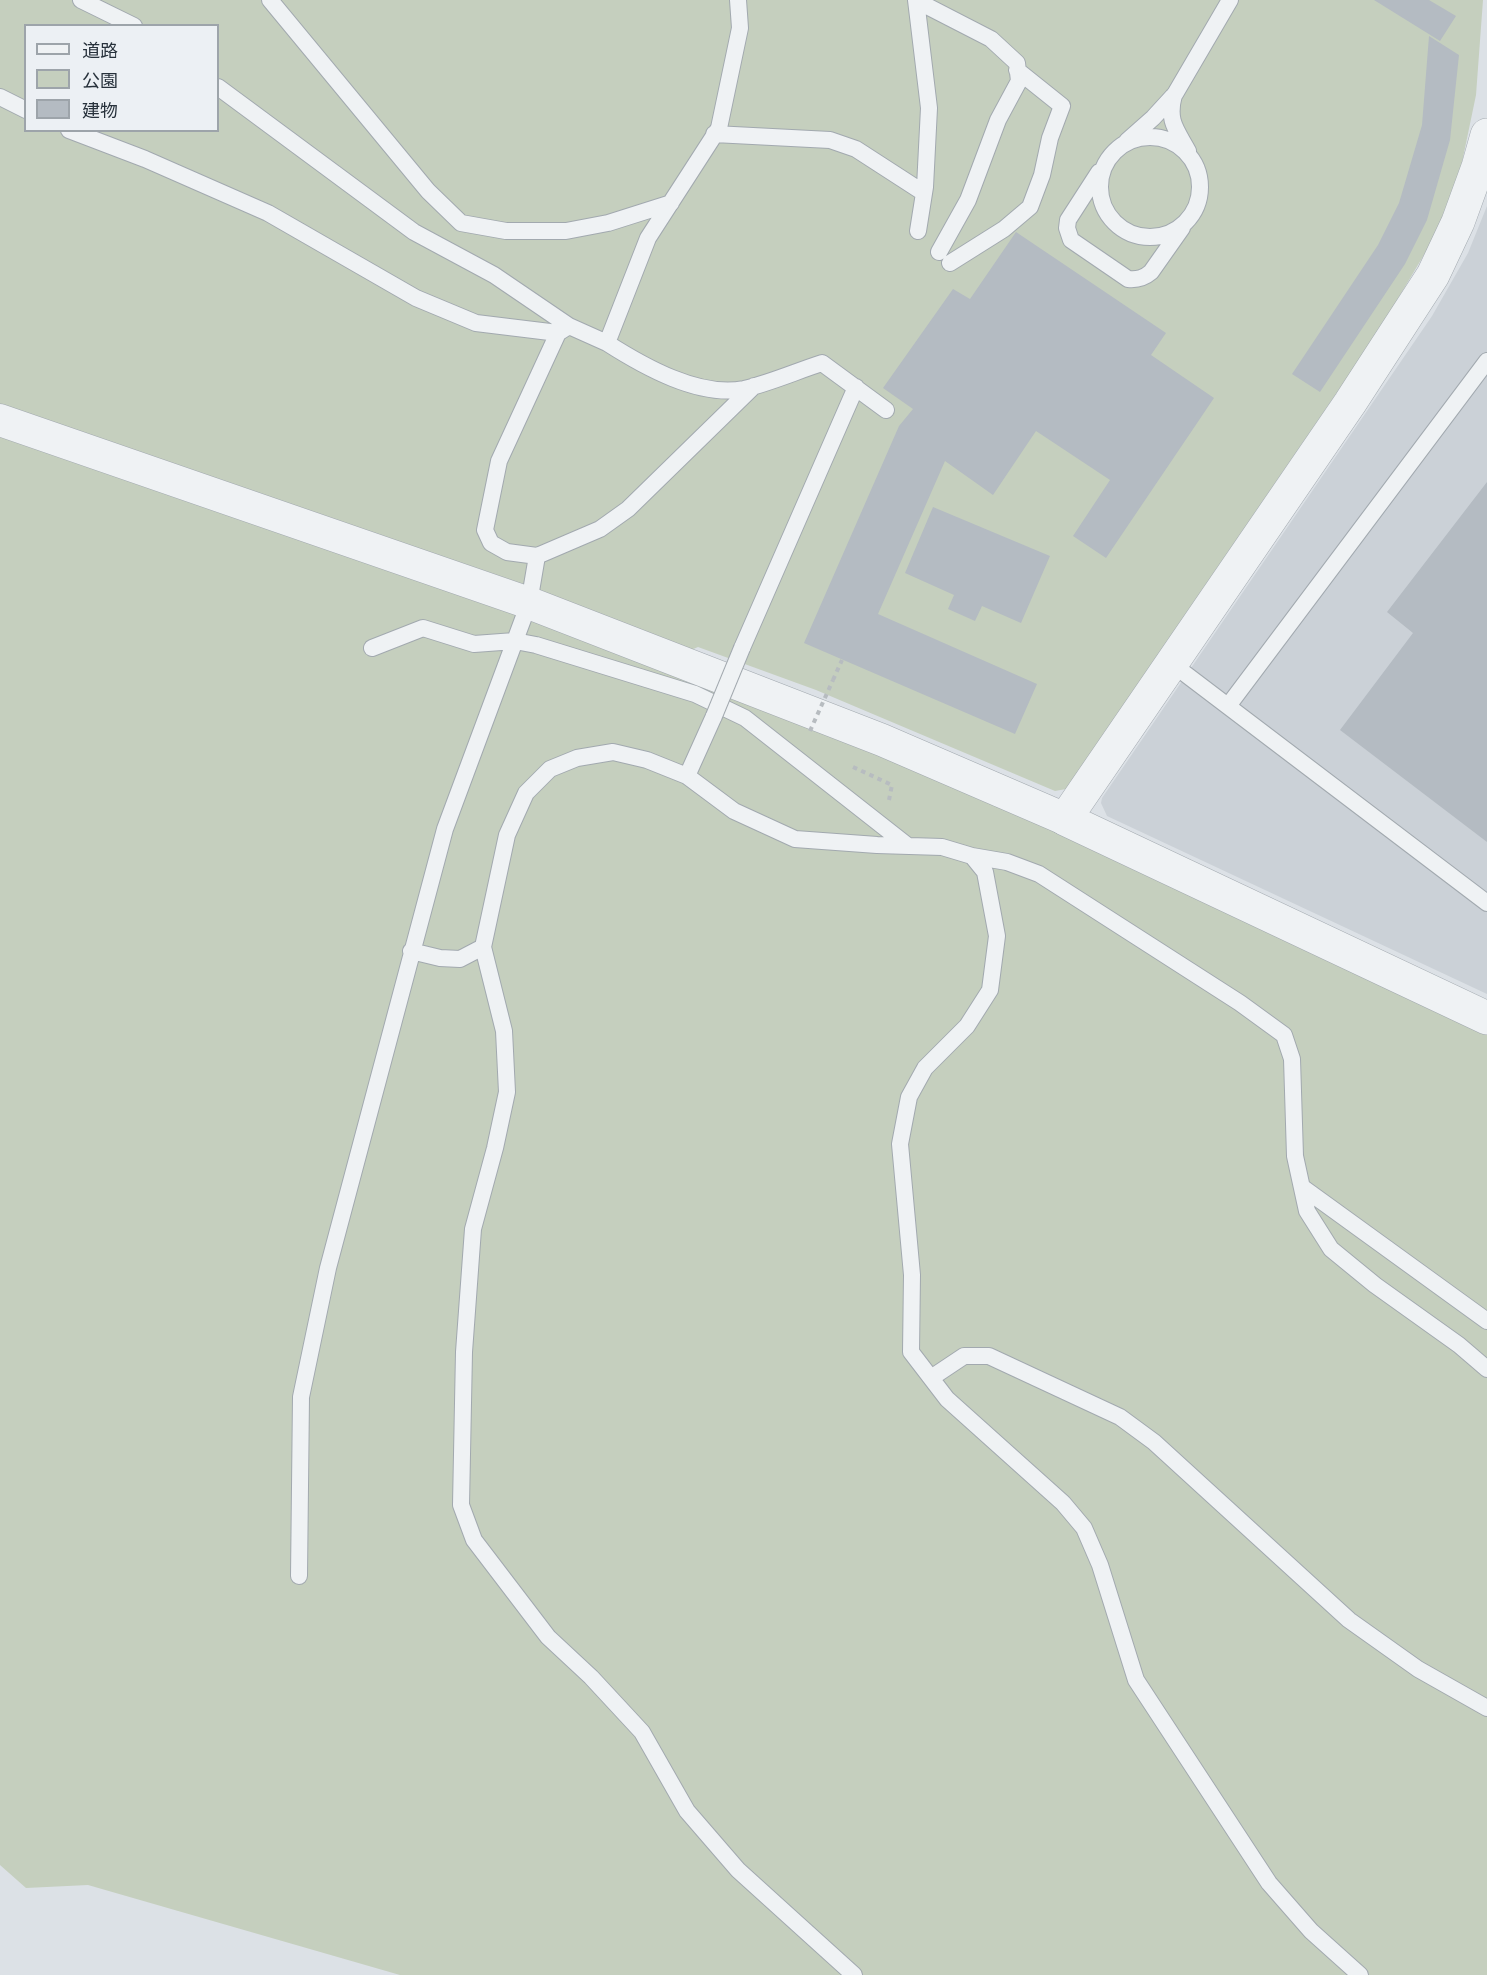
<!DOCTYPE html>
<html>
<head>
<meta charset="utf-8">
<style>
  body { margin:0 }
  #map { position:relative; width:1487px; height:1975px; overflow:hidden; background:#dce1e6; font-family:"Open Sans","Noto Sans JP",sans-serif }
  canvas { display:block }
  .legend { position:absolute; left:24px; top:24px; width:195px; height:108px; box-sizing:border-box; background:#ecf0f4; border:2px solid #9da4aa; margin:0; padding:8px 10px; list-style:none; font-size:18px; color:#27313b }
  .legend li { display:flex; align-items:center; gap:12px; height:30px }
  .legend b { width:30px; border:2px solid #9da4aa }
</style>
</head>
<body>
<div id="map">
<canvas width="1487" height="1975"></canvas>
<ul class="legend">
<li><b style="height:8px;background:#eff2f4"></b>道路</li>
<li><b style="height:16px;background:#c5cfbe"></b>公園</li>
<li><b style="height:16px;background:#b4bbc2"></b>建物</li>
</ul>
</div>
<script>
const ctx = document.querySelector('canvas').getContext('2d');
ctx.lineJoin = 'round';
function paint(path, color) {
  ctx.fillStyle = color;
  ctx.fill(path, 'evenodd');
}
function stroke(path, color, width, dash) {
  ctx.strokeStyle = color;
  ctx.lineWidth = width;
  ctx.lineCap = dash ? 'butt' : 'round';
  ctx.setLineDash(dash || []);
  ctx.stroke(path);
}
paint(new Path2D(`
  M1487 206V994L1107 816 1101 803 1102 798 1432 316 1468 253Z`), '#cbd1d7');
paint(new Path2D(`
  M0 0H1483L1476 95 1460 172 1434 238 1375 337 1066 789 1055 791 816 690 698 647 660 663 958 758 1487 1032V1975H400L88 1885 26 1888 0 1865ZM26 26H218V130H26Z`), '#c5cfbe');
paint(new Path2D(`
  M1374 0H1429L1456 16 1440 41Z
  M1429 36 1459 55 1450 140 1427 220 1405 264 1320 392 1292 374 1378 245 1399 203 1422 125Z
  M1016 232 1166 333 1151 355 1214 398 1106 558 1073 536 1110 480 1036 431 993 495 945 461 878 614 1037 684 1015 734 804 643 899 426 913 409 883 388 953 289 970 299Z
  M1487 482V842L1340 730 1413 633 1387 612Z
  M933 507 1050 556 1021 623 982 606 975 621 948 609 954 595 905 573Z`), '#b4bbc2');
const service = new Path2D(`
  M81 0 134 26
  M270 0 428 191 461 223 506 231H566L608 223 671 203
  M738 0 740 28 719 128 648 238 607 343C643 366 699 398 744 389 770 383 797 371 822 363L886 410
  M916 0 929 108 925 187 918 231
  M917 1 991 39 1017 63 1019 81 998 120 968 200 939 252
  M218 87 414 232 494 275 569 326
  M1174 95C1167 121 1176 129 1188 151
  M0 97 26 110
  M69 130 145 159 268 213 416 298 476 323 558 333
  M714 134 830 140 856 149 924 193
  M1100 187a50 50 0 1 1 100 0a50 50 0 1 1-100 0Z
  M1127 141 1153 118 1175 94 1230 0
  M1099 172 1068 220 1067 228 1071 240 1128 279C1138 280 1144 278 1151 272L1182 228
  M950 263 1004 229 1030 207 1042 175 1050 138 1062 106 1017 70
  M537 556 507 552 491 543 485 530 499 461 558 333 569 326 607 343
  M372 648 423 628 474 644 515 641 536 645 695 694 745 718 908 846
  M742 648 856 387
  M1171 663 1487 903
  M1228 706 1487 361
  M687 776 714 716
  M972 856 1007 862 1039 874 1240 1003 1284 1035 1292 1059 1295 1156 1307 1211 1331 1249 1375 1285 1459 1345 1487 1369
  M483 947 504 1031 507 1092 495 1148 473 1229 464 1352 461 1505 474 1540 548 1637 591 1677 642 1732 687 1811 738 1870 854 1975
  M411 951 440 958 460 959 483 947 507 835 526 793 550 769 577 758 613 752 647 760 687 776 734 811 795 839 877 845 942 847 972 856 985 872 997 936 990 990 967 1026 925 1068 909 1097 900 1144 912 1275 911 1352 947 1399 1063 1503 1084 1528 1100 1565 1136 1680 1269 1883 1311 1931 1360 1975
  M1302 1187 1487 1321
  M931 1378 964 1356H989L1120 1417 1154 1442 1349 1620 1418 1669 1487 1708
  M299 1576 301 1397 328 1268 445 829 529 603 537 556 600 529 628 509 754 386`);
const minor = new Path2D(`
  M0 420 529 603 882 740 1065 819`);
const tertiary = new Path2D(`
  M1487 135 1478 167 1458 222 1433 275 1350 403 1065 819 1487 1018`);
stroke(service, '#a2a9af', 18);
stroke(minor, '#a2a9af', 33);
stroke(tertiary, '#a2a9af', 34);
stroke(new Path2D(`
  M833 680 842 660
  M853 767 892 785 889 800`), '#b7bcc0', 4, [4.5, 4.5]);
stroke(service, '#eff2f4', 16);
stroke(minor, '#eff2f4', 32);
stroke(tertiary, '#eff2f4', 33);
const serviceBridge = new Path2D(`
  M714 716 742 648`);
stroke(serviceBridge, '#a2a9af', 18, []);
stroke(new Path2D(`
  M810 731 833 680`), '#b7bcc0', 4, [4.5, 4.5]);
stroke(serviceBridge, '#eff2f4', 16);
</script>
</body>
</html>
